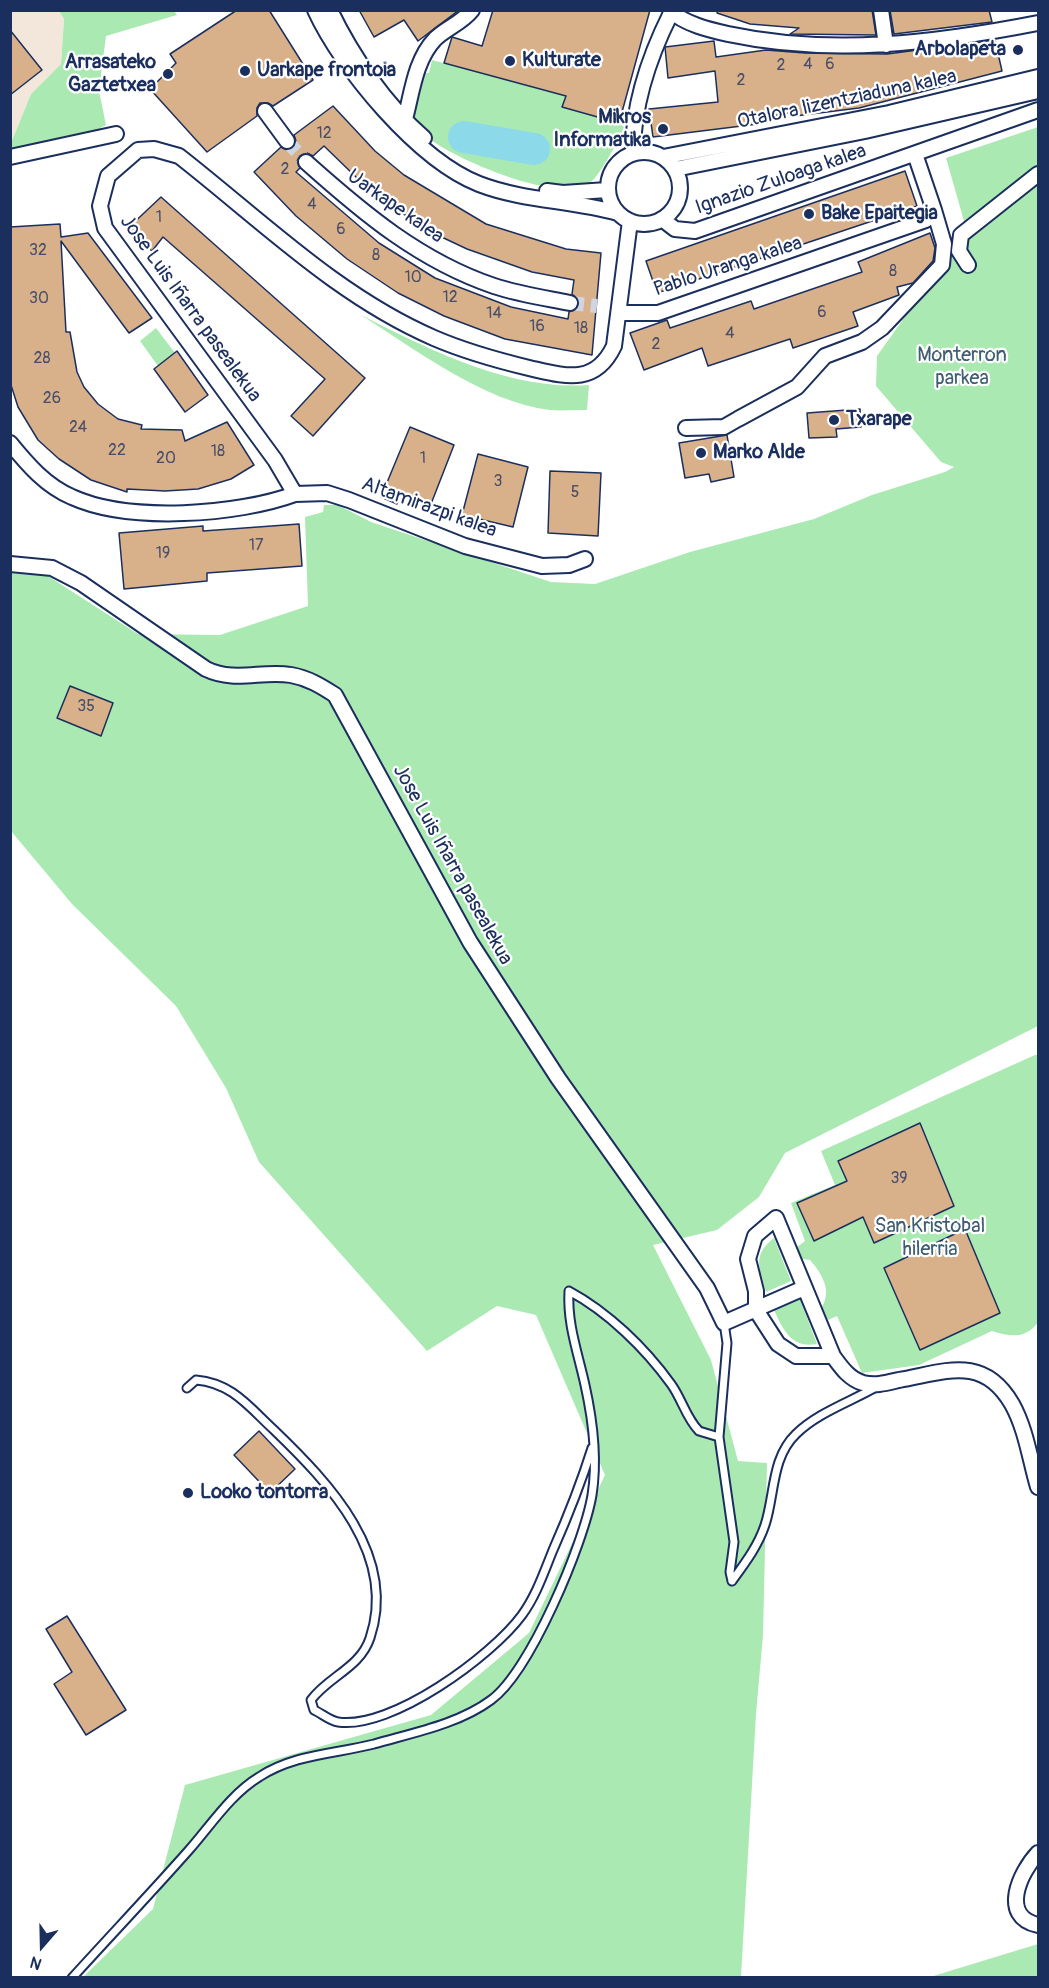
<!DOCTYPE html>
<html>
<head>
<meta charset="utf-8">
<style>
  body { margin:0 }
  #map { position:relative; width:1049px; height:1988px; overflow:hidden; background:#fff; font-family:Pangolin,sans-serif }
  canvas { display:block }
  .frame { position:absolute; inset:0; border:12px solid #1b2f5e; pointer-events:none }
  .north { position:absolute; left:12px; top:1916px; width:60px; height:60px; -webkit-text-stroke:4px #fff; paint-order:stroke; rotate:200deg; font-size:16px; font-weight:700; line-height:24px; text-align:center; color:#1b2f5e }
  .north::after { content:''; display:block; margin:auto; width:21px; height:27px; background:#1b2f5e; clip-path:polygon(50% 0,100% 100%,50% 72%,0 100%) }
</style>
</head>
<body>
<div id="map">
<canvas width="1049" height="1988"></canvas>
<div class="frame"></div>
<div class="north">N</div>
</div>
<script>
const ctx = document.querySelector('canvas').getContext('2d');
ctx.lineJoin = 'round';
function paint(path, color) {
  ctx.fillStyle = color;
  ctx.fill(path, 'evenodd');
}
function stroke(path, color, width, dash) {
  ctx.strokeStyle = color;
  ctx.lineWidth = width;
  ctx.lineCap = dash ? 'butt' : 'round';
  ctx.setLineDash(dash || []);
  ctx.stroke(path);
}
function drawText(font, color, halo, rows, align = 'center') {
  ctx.font = font + ' Pangolin,sans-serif';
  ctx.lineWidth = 4.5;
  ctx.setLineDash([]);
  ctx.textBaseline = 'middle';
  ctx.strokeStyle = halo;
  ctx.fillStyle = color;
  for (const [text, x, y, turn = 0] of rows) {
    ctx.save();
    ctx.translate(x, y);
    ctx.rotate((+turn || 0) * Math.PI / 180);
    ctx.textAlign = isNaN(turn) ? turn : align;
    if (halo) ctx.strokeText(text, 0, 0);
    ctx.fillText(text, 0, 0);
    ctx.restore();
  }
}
paint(new Path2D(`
  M11 11H59L64 19 61 64 31 94 11 143Z`), '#f3e7dc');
paint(new Path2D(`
  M59 11H174L177 15 106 36 99 91 106 125 73 143 11 150V143L31 94 61 64 64 19Z
  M432 60 566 96 562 107 619 123 624 127C619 140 598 180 587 185 555 202 457 160 430 139 424 133 418 124 413 117L424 73H429Z
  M1038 127V168L964 221 946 158Z
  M1038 185V1026L785 1153 759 1197 717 1230 653 1245 711 1360 738 1461 767 1463 763 1635 756 1714 741 1977H83L153 1909 185 1785 431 1715 529 1633 605 1475 536 1315 497 1306 427 1351 259 1162 226 1088 176 1006 72 904 11 831 10 573 48 576 138 634 220 635 308 606 305 517 323 512 324 505H338L371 522 551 582 595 584 690 552 814 519 872 495 945 472 954 467 941 462 876 386 877 356 968 228Z
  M359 314C428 349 509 391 589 385L587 410C575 410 562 411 550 410 483 402 414 348 359 314Z
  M156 328 175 353 158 366 140 341Z
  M1035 1055H1038V1322C1027 1339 1009 1337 992 1331L919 1365 862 1373 837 1316 828 1320 822 1307C832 1290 822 1274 810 1260L802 1259 797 1247 805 1241 791 1203 835 1185 821 1151Z
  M774 1238 791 1281 766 1292C760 1268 751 1256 774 1238Z
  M800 1299 817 1344C792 1349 783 1330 774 1310Z
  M1038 1944V1977H930Z`), '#aaeab2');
stroke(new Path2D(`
  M464 137 534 149`), '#8bd9e9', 32);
const building = new Path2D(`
  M237 10H269L313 80 273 106 268 103H260L257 108V116L207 152 150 89 176 63 170 54Z
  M359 10H459L418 41 404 20 374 37Z
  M493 10H650L619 123 562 107 566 96 444 63 452 37 482 46Z
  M718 10H872L876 35 790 34 799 28 750 24 717 13Z
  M890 10H989L992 22 894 34Z
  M10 30 42 70 10 95Z
  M995 40 1002 71 859 108 795 116 796 112 766 117V123L653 137 649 109 718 102 715 71 668 78 665 47 714 41 716 57 766 50 805 53 887 54Z
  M333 106 375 151 404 175 486 224 566 249 601 253 592 355 505 339 444 316 398 293 347 259 296 216 254 172 281 147 287 150 293 148 296 141 294 135ZM324 146 357 178 399 211 431 232 467 249 532 272 574 280 572 294 578 300 577 308 569 312 568 319 511 307 435 278 379 243 296 172 300 168 297 161 300 156 307 153 313 156Z
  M905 171 917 206 657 293 646 261Z
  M161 197 365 378 313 436 291 416 325 379 163 237 152 251 127 229Z
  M60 224 61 237 88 233 152 318 129 333 61 241 66 332H70L77 372 84 387 98 404 118 419 142 425 141 429 182 430 185 441 227 422 254 465 231 479 198 489 165 491 127 489V492L91 480 59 459 38 440 18 407 10 382V227Z
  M930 233 935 248 933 261 913 283 897 287 899 295 853 312 858 326 793 348 790 339 708 366 702 348 644 370 630 333 667 320 670 328 751 301 754 309 862 272 858 262Z
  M177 351 208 395 185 412 154 369Z
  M860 409 861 427 836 429 837 437 809 438 807 413Z
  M410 427 454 445 431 504 402 492 397 504 381 497Z
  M727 435 734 477 711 482 709 474 685 478 679 443Z
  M478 454 528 467 513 527 462 515Z
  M550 471 601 473 598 536 548 533Z
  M299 524 302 566 207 573V581L124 589 119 533 203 526V531Z
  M70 686 113 703 101 736 57 718Z
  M920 1123 954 1206 874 1243 863 1217 814 1241 797 1203 847 1181 838 1161Z
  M965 1229 1000 1313 920 1350 884 1268Z
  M259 1431 295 1469 270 1493 234 1455Z
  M67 1616 126 1710 86 1735 54 1684 72 1672 46 1629Z`);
paint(building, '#d8b089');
stroke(building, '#1b2f5e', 1.5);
stroke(new Path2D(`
  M287 141 306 162
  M570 303 597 306`), '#d1d5df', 14, [14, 7]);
const lane = new Path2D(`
  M724 1323 727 1343 719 1437 734 1542 730 1572 732 1581
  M187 1388 196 1380C232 1383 249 1407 274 1430 329 1483 398 1555 370 1638 360 1668 329 1676 311 1700L314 1710C321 1713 330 1721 338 1722 391 1730 492 1656 522 1615 536 1596 544 1572 553 1550 568 1516 581 1483 592 1448
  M732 1581C745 1563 758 1546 765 1525 775 1495 771 1458 796 1434 817 1413 850 1402 876 1387
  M72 1978C111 1935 151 1893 189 1850 211 1825 231 1794 259 1777 294 1754 335 1754 374 1744 412 1733 459 1724 491 1700 530 1672 584 1543 592 1495 598 1458 593 1421 585 1385 578 1353 567 1324 569 1291 608 1312 645 1348 671 1384 682 1399 686 1418 699 1431L719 1437`);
const street = new Path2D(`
  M315 10C342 69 418 160 479 184 523 201 572 200 618 213
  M330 10C352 56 385 104 424 138
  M670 10C684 24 710 30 728 34 831 56 936 43 1038 23
  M881 10 886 45
  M265 111 287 141
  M405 119C412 93 415 60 435 39 446 28 462 23 472 10
  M608 188a36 36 0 1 1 72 0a36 36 0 1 1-72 0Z
  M633 152C633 103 649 57 671 13
  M10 157 116 134
  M663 157 889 113 1038 77
  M306 162C363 213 420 261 494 286 518 294 545 298 570 303
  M675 169 865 131 1038 91
  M547 191 563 193 607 190
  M662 219 675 229 695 231 1038 110
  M968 265 959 251 961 235 1038 174
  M620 313H658L926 220 934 210 915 154
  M686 428 724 427 738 419 797 387 825 356 862 342 882 328 942 265 944 244 934 210
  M10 443C28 465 46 486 72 497 129 523 238 515 295 494L275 460 105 228 100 206 108 176 138 150 154 149 179 156C261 220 337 296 434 338 464 351 496 360 529 368 565 376 595 386 614 346L630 221
  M295 494 327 493 349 500 465 546 542 566 569 565 585 559
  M10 564 52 568 81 583 206 669C235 683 262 670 291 675 308 678 321 686 335 695L470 942 558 1078 707 1288 724 1323 804 1288
  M776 1218 833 1356H796L778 1344 756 1310V1291L748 1259 755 1236Z
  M833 1356C841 1367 849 1379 863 1383 876 1386 886 1383 899 1380 945 1372 983 1354 1012 1404 1026 1429 1030 1460 1038 1487
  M1038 1853C1020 1872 999 1917 1038 1925`);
stroke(lane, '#1b2f5e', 11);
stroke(street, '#1b2f5e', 18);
stroke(lane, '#fff', 7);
stroke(street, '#fff', 14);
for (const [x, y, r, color] of [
  [1018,50,6,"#1b2f5e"],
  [510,61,6,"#1b2f5e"],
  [245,71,6,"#1b2f5e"],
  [168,74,6,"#1b2f5e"],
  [663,129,6,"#1b2f5e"],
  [809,214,6,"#1b2f5e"],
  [834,420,6,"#1b2f5e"],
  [701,453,6,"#1b2f5e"],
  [188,1493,6,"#1b2f5e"]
]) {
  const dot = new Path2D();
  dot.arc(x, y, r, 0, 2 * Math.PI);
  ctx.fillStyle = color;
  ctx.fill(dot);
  stroke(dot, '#fff', 2);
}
drawText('16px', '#4a4f69', null, [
  ["4",808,65],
  ["6",830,65],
  ["2",781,66],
  ["2",741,81],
  ["12",324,134],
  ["2",285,170],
  ["4",312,205],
  ["1",159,218],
  ["6",341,230],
  ["32",38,251],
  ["8",376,256],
  ["8",893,272],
  ["10",413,278],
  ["12",450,298],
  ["30",39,299],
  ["6",822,313],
  ["14",494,314],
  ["16",537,327],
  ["18",581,329],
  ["4",730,334],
  ["2",656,345],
  ["28",42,359],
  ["26",52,399],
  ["24",78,428],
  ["22",117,451],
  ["18",218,452],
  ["20",166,459],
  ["1",423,459],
  ["3",498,482],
  ["5",575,493],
  ["17",256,546],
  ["19",163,554],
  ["35",86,707],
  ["39",899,1179]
]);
drawText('bold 20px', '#1b2f5e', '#fff', [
  ["Arbolapeta",1006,50,"right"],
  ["Kulturate",522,61],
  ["Arrasateko",156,63,"right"],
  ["Gaztetxea",156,86,"right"],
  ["Uarkape frontoia",257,71],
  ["Mikros",651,118,"right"],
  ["Informatika",651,141,"right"],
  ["Bake Epaitegia",821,214],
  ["Txarape",846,420],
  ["Marko Alde",713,453],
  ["Looko tontorra",200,1493]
], 'left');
drawText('20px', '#1b2f5e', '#fff', [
  ["Otalora lizentziaduna kalea",847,100,-12],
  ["Ignazio Zuloaga kalea",781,180,-19],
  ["Uarkape kalea",395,207,35],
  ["Pablo Uranga kalea",728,267,-18],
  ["Jose Luis Iñarra pasealekua",190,309,54],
  ["Altamirazpi kalea",429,508,20],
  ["Jose Luis Iñarra pasealekua",452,865,61]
]);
drawText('20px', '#3f5e73', '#fff', [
  ["Monterron",962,356],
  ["parkea",962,379],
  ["San Kristobal",930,1227],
  ["hilerria",930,1250]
]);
</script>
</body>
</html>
